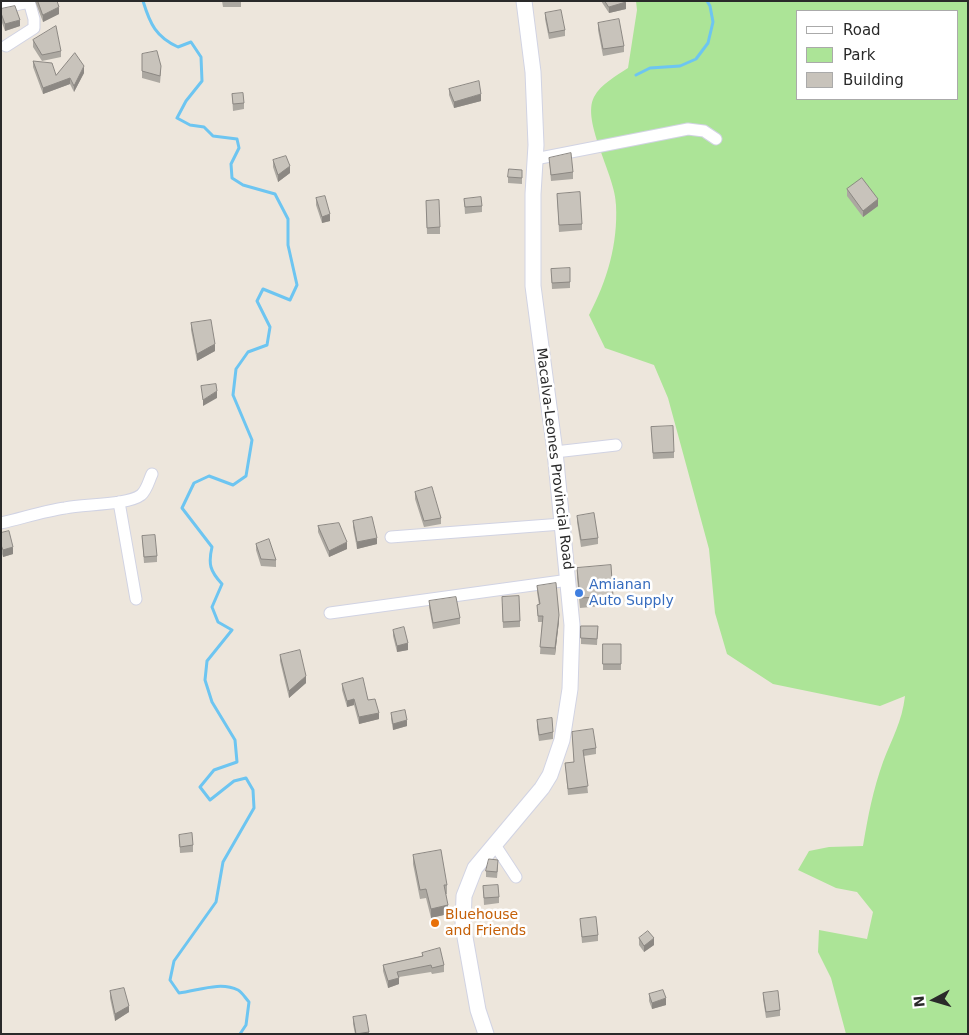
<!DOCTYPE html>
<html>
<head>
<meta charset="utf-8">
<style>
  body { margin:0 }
  #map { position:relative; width:969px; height:1035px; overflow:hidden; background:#ede6dc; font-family:"DejaVu Sans",sans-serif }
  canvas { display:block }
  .frame { position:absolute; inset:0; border:2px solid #2a2a2a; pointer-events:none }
  .legend { position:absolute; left:796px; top:10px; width:162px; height:90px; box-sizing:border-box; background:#fff; border:1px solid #aaa; margin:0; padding:6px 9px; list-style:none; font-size:15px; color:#2a2a2a }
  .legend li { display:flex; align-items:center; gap:10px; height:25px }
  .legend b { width:25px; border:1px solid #aaa }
  .north { position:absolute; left:909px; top:975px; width:50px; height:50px; -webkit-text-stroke:4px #fff; paint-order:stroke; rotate:264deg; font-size:14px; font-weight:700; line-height:20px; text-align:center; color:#2a2a2a }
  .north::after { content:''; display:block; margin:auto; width:18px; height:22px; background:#2a2a2a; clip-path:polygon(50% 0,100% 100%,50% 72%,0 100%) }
</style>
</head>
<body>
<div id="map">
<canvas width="969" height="1035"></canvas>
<div class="frame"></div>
<ul class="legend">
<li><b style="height:6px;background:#fff"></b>Road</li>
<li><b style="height:14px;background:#ace497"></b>Park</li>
<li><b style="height:14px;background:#c8c3bb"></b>Building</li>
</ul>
<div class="north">N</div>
</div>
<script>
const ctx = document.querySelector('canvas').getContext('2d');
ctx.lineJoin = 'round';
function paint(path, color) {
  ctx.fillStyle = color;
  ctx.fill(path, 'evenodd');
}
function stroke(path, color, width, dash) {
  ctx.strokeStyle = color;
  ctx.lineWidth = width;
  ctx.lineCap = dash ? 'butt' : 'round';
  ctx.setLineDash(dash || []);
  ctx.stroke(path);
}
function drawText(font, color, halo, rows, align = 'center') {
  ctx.font = font + ' "DejaVu Sans",sans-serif';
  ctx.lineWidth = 5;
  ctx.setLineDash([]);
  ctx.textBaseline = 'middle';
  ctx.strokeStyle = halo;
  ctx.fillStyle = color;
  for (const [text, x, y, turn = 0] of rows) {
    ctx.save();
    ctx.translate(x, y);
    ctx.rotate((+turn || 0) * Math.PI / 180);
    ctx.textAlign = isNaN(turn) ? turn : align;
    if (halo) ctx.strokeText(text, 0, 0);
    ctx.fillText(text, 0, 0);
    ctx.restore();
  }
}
paint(new Path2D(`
  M636 1H968V1034H846L831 978 818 952 819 930 867 939 873 912 857 892 836 888 798 870 809 851 829 847 863 846C868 816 873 790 883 762 892 738 902 722 905 696L880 706 773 684 727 654 715 613 709 549 668 398 654 365 605 348 589 315C607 281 618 244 616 205 616 176 581 122 594 97 601 84 616 76 628 68L637 10ZM798 11H958V99H798Z`), '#ace497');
stroke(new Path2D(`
  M143 1C150 24 156 37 178 47L191 42 201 57 202 81 186 101 177 118 190 125 204 127 213 136 237 139 239 148 231 164 232 178 243 185 275 194 288 219V245L297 285 290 300 263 289 257 301 270 327 267 345 248 352 236 369 233 395 252 440 246 476 233 485 209 476 194 483 182 508 212 547C208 564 210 571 222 584L212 607 218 622 232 630 207 661 205 680 212 702 235 740 237 762 214 770 200 787 210 800 234 781 246 778 253 790 254 808 223 862 216 902 174 961 170 980 179 993C197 991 220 981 238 990 242 992 246 999 249 1002L246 1025 240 1034
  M636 75 650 68 680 66 696 59 708 43 713 22 710 6 707 1`), '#6dc5f1', 3);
const minor = new Path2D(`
  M1 8 29 2
  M6 46 34 28V19L29 1
  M535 159 688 129 704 131 716 139
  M555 452 616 445
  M119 502 136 599
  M1 523C23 518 44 511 65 508 84 504 128 505 141 495 147 490 149 480 152 474
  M391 537 562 524
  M330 613 569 580
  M495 845 516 877`);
const tertiary = new Path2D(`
  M486 1034 478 1010 463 926 464 896 475 868 542 788 550 775 562 740 570 689 572 625 555 452 533 286V194L536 145 533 72 524 1`);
stroke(minor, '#d1d3e3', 13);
stroke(tertiary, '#d1d3e3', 17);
stroke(minor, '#fff', 11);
stroke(tertiary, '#fff', 15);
paint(new Path2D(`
  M35 1H57L59 14 43 22Z
  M222 1H241V7H223Z
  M601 1H625L626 9 609 13Z
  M1 9 20 26 5 31 1 20Z
  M545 13 565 30V36L549 39 545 19Z
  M598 23 624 46V52L603 56 598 30Z
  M33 40 61 51V57L42 61 33 47Z
  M142 54 161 72 160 83 142 78Z
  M33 61 56 75 84 73 74 92 70 84 43 94 33 67Z
  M449 89 481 101 454 108 449 95Z
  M232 94 244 103V109L233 111Z
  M549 158 573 172V179L551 181Z
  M273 160 290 173 278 182 273 167Z
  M522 176V184L508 183V177Z
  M847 189 878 206 863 217 847 196Z
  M557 194 582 224V230L559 232Z
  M316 198 330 221 322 223 316 205Z
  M464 199 482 206V212L465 214Z
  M426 201 440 227V234H427Z
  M551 269 570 282V288L552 289Z
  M191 323 215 351 197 361 191 330Z
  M651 427 674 452V458L653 459Z
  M415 492 441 518V524L424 527 415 499Z
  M577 516 598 538V544L581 547 577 522Z
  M353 521 377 544 357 549 353 527Z
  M318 526 347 549 329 557 318 532Z
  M1 533 13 554 3 557 1 551Z
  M142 536 157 556V562L144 563Z
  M256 544 276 560V567L261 566 256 550Z
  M577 568 613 596V605L580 608 577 578Z
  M537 586 559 621 555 655 540 654 542 622H538L537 605H539L537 592Z
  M429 601 460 618V624L433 629 429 607Z
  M502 603 520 621V627L503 628Z
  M581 626H598L597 645 581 644Z
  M393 630 408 650 397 652 393 636Z
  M603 644H621V670H603Z
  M280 655 306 683 289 698 280 661Z
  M342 684 368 700 379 719 359 724 354 705 347 707 342 690Z
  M391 713 407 726 393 730 391 719Z
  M537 720 553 732V739L539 741 537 727Z
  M572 732 596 748V754L584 756 588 793 568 795 565 763 574 762Z
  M179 835 193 845V852L180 853Z
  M413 855 447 885V894H446L448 914 431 918 426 898 420 899 413 864Z
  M498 867 497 878 486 877V871Z
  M483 886 499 897V903L484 905Z
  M580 919 598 935V941L582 943Z
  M639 938 654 945 644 952 639 945Z
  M422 953 444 965V972L432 974 431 972 399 977V984L388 988 383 971V965L422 956Z
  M110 991 129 1012 115 1021 110 998Z
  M763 993 780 1010V1016L766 1018 763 999Z
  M649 994 666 1005 652 1009 649 1001Z
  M353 1017 369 1032V1034H355L353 1024Z`), '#aca8a1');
paint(new Path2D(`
  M626 2V9L609 13V7Z
  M59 7V14L43 22V15Z
  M20 20V26L5 31V24Z
  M84 66V73L74 92V86Z
  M70 78V84L43 94V88Z
  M481 94V101L454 108V102Z
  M290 166V173L278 182V175Z
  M878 199V206L863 217V211Z
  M330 214V221L322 223V217Z
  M215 344V351L197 361V354Z
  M217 391V398L203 406V400Z
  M377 538V544L357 549V542Z
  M347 542V549L329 557V551Z
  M13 547V554L3 557V550Z
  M559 615V621L555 655V648Z
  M408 643V650L397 652V646Z
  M306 676V683L289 698V691Z
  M354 699V705L347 707V701Z
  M379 713V719L359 724V717Z
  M407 720V726L393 730V724Z
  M448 905V914L431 918V909Z
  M654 938V945L644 952V946Z
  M399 978V984L388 988V981Z
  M666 998V1005L652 1009V1003Z
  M129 1006V1012L115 1021V1014Z`), '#8c8883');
const building = new Path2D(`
  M38 1H57L59 7 43 15Z
  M605 1H625L626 2 609 7Z
  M15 6 20 20 5 24 1 13V9Z
  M561 10 565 30 549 33 545 13Z
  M619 19 624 46 603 49 598 23Z
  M56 26 61 51 42 55 33 40Z
  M157 51 161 66 160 76 142 71V54Z
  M75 53 84 66 74 86 70 78 43 88 33 61 52 63 56 75Z
  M479 81 481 94 454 102 449 89Z
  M243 93 244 103 233 104 232 94Z
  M571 153 573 172 551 175 549 158Z
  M286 156 290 166 278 175 273 160Z
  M509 169 522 170V178L508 177Z
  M862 178 878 199 863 211 847 189Z
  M580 192 582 224 559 225 557 194Z
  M325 196 330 214 322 217 316 198Z
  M481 197 482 206 465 207 464 199Z
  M439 200 440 227 427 228 426 201Z
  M570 268V282L552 283 551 269Z
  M211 320 215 344 197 354 191 323Z
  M216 384 217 391 203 400 201 386Z
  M673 426 674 452 653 453 651 427Z
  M432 487 441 518 424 521 415 492Z
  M594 513 598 538 581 540 577 516Z
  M372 517 377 538 357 542 353 521Z
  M339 523 347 542 329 551 318 526Z
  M9 531 13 547 3 550 1 545V533Z
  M155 535 157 556 144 557 142 536Z
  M269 539 276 560 261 559 256 544Z
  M611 565 613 596 580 598 577 568Z
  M556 583 559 615 555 648 540 647 543 616H538L537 605 540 604 537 586Z
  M519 596 520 621 503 622 502 597Z
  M456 597 460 618 433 623 429 601Z
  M581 626H598L597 639 581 638Z
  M404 627 408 643 397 646 393 630Z
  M603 644H621V664H603Z
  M300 650 306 676 289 691 280 655Z
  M363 678 368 700 375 699 379 713 359 717 354 699 347 701 342 684Z
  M405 710 407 720 393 724 391 713Z
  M552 718 553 732 539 735 537 720Z
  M593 729 596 748 583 750 588 786 568 789 565 763 574 762 572 732Z
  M192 833 193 845 180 847 179 835Z
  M441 850 447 885H444L448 905 431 909 426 889 420 890 413 855Z
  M489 859 498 860 497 872 486 871Z
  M498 885 499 897 484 898 483 886Z
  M596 917 598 935 582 937 580 919Z
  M648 931 654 938 644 946 639 938Z
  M440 948 444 965 432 968 431 965 397 972 399 978 388 981 383 965 423 956 422 953Z
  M124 988 129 1006 115 1014 110 991Z
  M663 990 666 998 652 1003 649 994Z
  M778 991 780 1010 766 1012 763 993Z
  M366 1015 369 1032 356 1034 353 1017Z`);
paint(building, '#c8c3bb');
stroke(building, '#8c8883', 1);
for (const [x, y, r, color] of [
  [579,593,5,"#3f7fe0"],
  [435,923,5,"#e8710a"]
]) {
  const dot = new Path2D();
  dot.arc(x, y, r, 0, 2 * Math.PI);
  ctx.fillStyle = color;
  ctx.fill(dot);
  stroke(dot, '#fff', 2);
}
drawText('14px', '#2a2a2a', '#fff', [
  ["Macalva-Leones Provincial Road",554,459,83]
]);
drawText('14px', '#366cbe', '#fff', [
  ["Amianan",589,585],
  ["Auto Supply",589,601]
], 'left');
drawText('14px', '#c56008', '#fff', [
  ["Bluehouse",445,915],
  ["and Friends",445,931]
], 'left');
</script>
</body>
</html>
